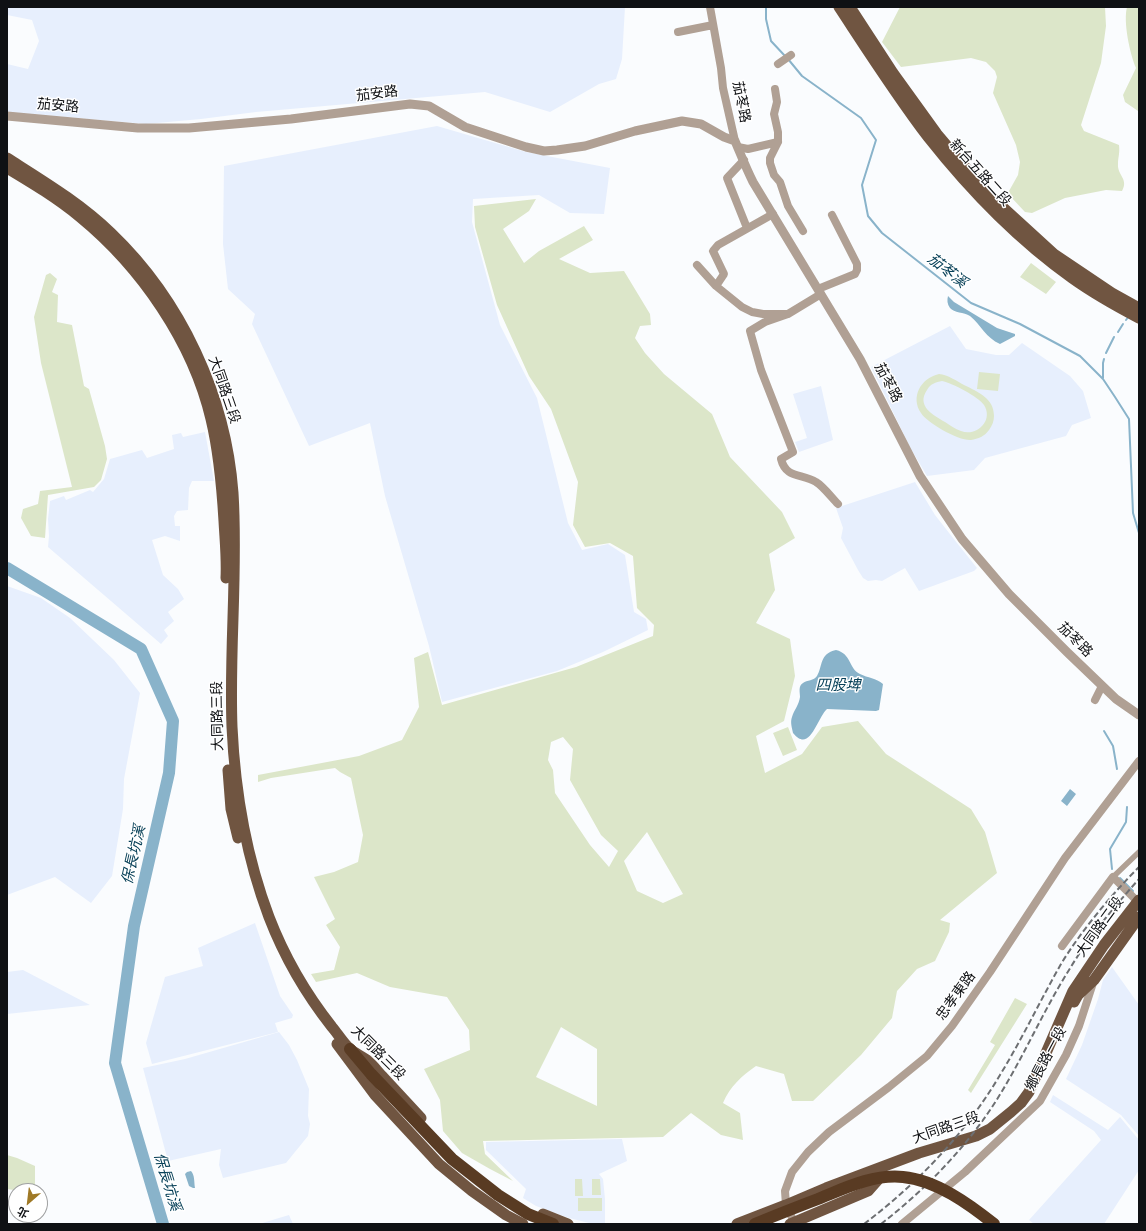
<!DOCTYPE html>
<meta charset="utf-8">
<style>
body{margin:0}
#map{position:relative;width:1146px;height:1231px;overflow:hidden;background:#fafcfe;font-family:"Noto Serif","Noto Sans TC",serif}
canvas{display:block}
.frame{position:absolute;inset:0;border:8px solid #0f1114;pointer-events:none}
.north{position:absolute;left:8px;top:1183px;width:40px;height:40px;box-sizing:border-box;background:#fff;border:1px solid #9fa0a1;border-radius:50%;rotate:208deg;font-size:11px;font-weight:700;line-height:16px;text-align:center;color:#0f1114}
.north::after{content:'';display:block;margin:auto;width:14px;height:18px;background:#9f7926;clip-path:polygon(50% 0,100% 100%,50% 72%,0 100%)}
</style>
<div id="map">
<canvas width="1146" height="1231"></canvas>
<div class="frame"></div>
<div class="north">北</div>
</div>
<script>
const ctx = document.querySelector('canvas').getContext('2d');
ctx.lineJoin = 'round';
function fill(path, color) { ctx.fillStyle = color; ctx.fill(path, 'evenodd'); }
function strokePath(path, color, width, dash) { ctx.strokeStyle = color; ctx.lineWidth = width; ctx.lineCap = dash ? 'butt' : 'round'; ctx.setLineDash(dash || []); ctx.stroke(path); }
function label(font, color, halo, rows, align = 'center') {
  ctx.font = font + ' "Noto Serif","Noto Sans TC",serif'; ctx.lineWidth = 3; ctx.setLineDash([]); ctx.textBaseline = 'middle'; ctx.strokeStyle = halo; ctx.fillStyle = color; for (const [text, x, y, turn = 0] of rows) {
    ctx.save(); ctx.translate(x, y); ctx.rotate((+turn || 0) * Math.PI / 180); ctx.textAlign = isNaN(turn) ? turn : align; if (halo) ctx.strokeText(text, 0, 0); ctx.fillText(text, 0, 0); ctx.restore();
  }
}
fill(new Path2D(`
 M7,7H625L622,59L616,79L599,84L550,112L485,92L256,112L201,119L146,124L7,112V64L28,69L39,41L32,20L7,15Z
 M437,126L526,152L610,168L604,214L570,213L539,195L473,199L472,222L500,325L537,398L568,523L582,550L608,544L625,555L634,612L646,619L648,630L603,652L557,671L442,702L429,646L385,496L370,423L309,446L252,324L255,314L228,289L223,244L224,166Z
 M950,326L966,349L996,355H1009L1022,343L1070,376L1083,391L1091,418L1072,425L1066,436L985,458L974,470L927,476L911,449L871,367Z
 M821,386L833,440L799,452L795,442L807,438L793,394Z
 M205,432L214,481H192L189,488L188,510L177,511L174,516L175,526H180V541L165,536L152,540L163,575L178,589L184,599L168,612L174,621L164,630L168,636L161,644L48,547L49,536L48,519L50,501L64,496L66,500L90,490L93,492L104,479L110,459L142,450L147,458L174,449L172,435L181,433L183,437Z
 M915,482L935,515L957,543L977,568L974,571L919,591L905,568L882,581L876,580L868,581L863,578L858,570L841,538L843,528L836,508Z
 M7,586L41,598L70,618L114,660L140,693L124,779L123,809L112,876L91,903L55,877L7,895Z
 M255,923L280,996L293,1015L292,1018L275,1023L278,1032L152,1064L146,1043L165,977L203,966L198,948Z
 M1112,967L1139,1005V1136L1121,1115L1066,1079L1082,1045L1098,999L1103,980Z
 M23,970L90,1005L7,1014V972Z
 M279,1032L289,1045L297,1060L309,1089L308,1116L310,1124L308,1136L286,1163L223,1178L219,1165L221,1149L168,1161L143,1068L185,1059Z
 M1053,1095L1108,1130L1120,1117L1139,1140V1170L1104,1224H1034L1029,1220L1101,1140L1094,1131L1050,1102Z
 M622,1139L627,1161L599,1174L603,1179L605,1199V1224H593L569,1218L536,1206L523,1198L526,1189L486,1150V1142Z
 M289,1215L293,1224H259Z`), '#e7effd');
fill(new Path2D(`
 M900,7H1105L1106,26L1101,63L1081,125L1084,131L1119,145C1120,154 1118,157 1118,164C1117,175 1129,179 1122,191L1106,190L1065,198L1032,213L1025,212L1010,196L1009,191L1018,175L1020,162L1016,145L993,93L997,77L995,71L986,62L971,58L901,67L882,42Z
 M1127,7H1139L1138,111L1125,102L1123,95L1136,68C1130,54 1123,22 1127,7Z
 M536,199L529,211L503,229L524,263L539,251L584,226L593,240L559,259L590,273L624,271L650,314L651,325L640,326L635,338L645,353L664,374L712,414L730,457L782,512L795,538L769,554L775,590L756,623L790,639L795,676L784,721L756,736L765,773L802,754L822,727L858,721L886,754L971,809L985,832L997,873L940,920L950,923L949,932L935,961L917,969L897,991L892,1018L861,1055L813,1101H792L784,1074L756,1066C742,1076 730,1086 723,1103L740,1113L743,1140L721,1135L691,1113L663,1137L483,1141L485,1154L513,1181L490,1169L462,1153L443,1131L440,1100L424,1069L470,1050L469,1030L447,997L390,987L357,973L316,982L311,974L334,970L340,947L326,925L335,919L314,877L334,872L358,862L363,835L351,778L340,772L335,768L271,778L258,782V775L359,756L402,740L419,707L414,658L428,652L442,705L576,667L653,636L654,625L637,608L633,556L610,543L585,547L573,525L578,482L551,409L529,376L497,305L475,227L474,206ZM563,737L573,749L570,780L601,835L618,851L609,867L590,845L555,793L553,770L548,760L551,742ZM647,832L683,894L663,903L637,891L624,861ZM561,1027L597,1049V1106L536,1077Z
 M1031,263L1056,282L1046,294L1020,277Z
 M50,273L57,279L52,292L58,295L57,322L72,325L84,386L89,389L105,446L107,459L101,480L94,487L48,495L45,538L31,536L21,518L23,509L38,504L40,491L72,487L41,363L34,317L46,275Z
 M979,372L1000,374L998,391L977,389Z
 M939,374C948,375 957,381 964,385C978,392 994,398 994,416C994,421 992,426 989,430C985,436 978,439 971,440C959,441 927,423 921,413C910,397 921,378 939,374ZM942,381C952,383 979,397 984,405C994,421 976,437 961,431C955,429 950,425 945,422C933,415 916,406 927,390C930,384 936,382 942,381Z
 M788,727L797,750L783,756L773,733Z
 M1015,998L1027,1004L971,1093L968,1090L995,1045L990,1042Z
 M7,1155L17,1158L35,1166V1185L21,1189V1191L7,1189Z
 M575,1179H582L583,1196H575Z
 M592,1179H600L601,1195H592Z
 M578,1198H602V1211H578Z`), '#dce6c9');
fill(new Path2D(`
 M948,296L954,302L997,328L1015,334V336L1000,344C986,338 981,325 970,316C964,312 954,313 950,308C947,304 947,300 948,296Z
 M836,650C852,654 848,668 860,674C868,678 876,678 883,684L879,710L876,711L827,709C817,718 810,754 793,733C792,728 790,722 792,717C794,710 799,705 800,697C800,692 798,686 803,683C807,680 814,681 817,676C823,666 819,654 836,650Z
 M1070,789L1076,794L1067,806L1061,801Z
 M191,1171C195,1175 194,1183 195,1188H193L189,1186L185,1174L187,1172Z`), '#89b3ca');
strokePath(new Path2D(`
 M766,7V19L771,41L785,56
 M788,59L802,76L861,118L876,140L862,185L868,216L882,233L971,303L1020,324L1080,356L1103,379L1115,397L1129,419L1133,513L1139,533
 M1126,320L1129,316
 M1118,332L1123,324
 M1106,353L1114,337
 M1103,378V363L1104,359
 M1104,731L1113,746L1117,769
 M1112,869L1110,849L1126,822L1127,807
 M1120,878L1133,891`), '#89b3ca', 2);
strokePath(new Path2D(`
 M7,568L141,649L173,721L169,773L134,926L115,1063L163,1224`), '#89b3ca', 12);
strokePath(new Path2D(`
 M1113,877L1139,852`), '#b0a094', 5.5);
strokePath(new Path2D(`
 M710,7L721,68L723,88L735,141
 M678,32L713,25
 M778,64L791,55
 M778,142L770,158V163L774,175L780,182L788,206L803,231
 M738,147L748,149L778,142V132L774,114L777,102L775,89
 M744,160L727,178L747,228
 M697,265L716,286L742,307L752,312L763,314H788L821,294
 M716,286L724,274L713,251L718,245L773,214
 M818,289L855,274L857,270V264L832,215
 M788,314L765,322L750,331L761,370L793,452L781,459C786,479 802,473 816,482C823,486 832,498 838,504
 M1095,700L1102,686
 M1062,946L1113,877L1137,901
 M794,1222L786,1205L785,1191L792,1172L808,1152L829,1132L889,1087L927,1056L952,1026L990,972L1065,858L1139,761
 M902,1224L965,1172L1040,1101L1066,1055L1079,1026L1093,983`), '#b0a094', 8);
strokePath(new Path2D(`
 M7,116L138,128H189L291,119L410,104L429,106L465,127L526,147L544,151L557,150L585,146L635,131L682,121L701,124L724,137L735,141C741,155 746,168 753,182L860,359L920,476L962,539L1009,594L1067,652L1116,699L1139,715`), '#b0a094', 9);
strokePath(new Path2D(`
 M839,7C868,51 896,95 928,137C969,189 1017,239 1072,278C1093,293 1116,306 1139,318
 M850,7L893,73L937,134L965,167L996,201L1054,254L1112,293L1139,308
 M7,158C43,181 80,203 111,233C181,300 226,396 233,493C238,571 229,649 232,727C235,792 246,856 269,917C284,956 306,994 332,1027C338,1034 343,1043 350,1049C355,1054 363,1056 368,1061C374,1066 378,1072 383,1077C396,1091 408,1104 421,1118
 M7,168C32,183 57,198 80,217C141,267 193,342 211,419C219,452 222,487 224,521C225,540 227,559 226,578
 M228,770L231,809L238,838
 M1074,1002L1078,995L1094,980L1139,917
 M337,1044L375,1095L439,1164L472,1191L506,1215L523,1224
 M543,1214L568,1224
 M737,1224L786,1205L826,1188L919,1153L976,1136L990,1129L1011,1112L1021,1103L1029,1092L1073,991L1104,945L1139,900
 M790,1224L868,1191L883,1174`), '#705541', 11);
strokePath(new Path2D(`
 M350,1049L371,1074L452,1159L498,1195L528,1214L553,1224`), '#593b23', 12);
strokePath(new Path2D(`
 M864,1224C918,1183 965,1134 1000,1075C1022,1039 1040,1001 1061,964C1081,931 1112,894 1139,867
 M881,1224C921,1193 959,1155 988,1113C1019,1068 1040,1016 1069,970C1088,938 1114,907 1139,879`), '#6d6f72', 2, [6, 3]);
strokePath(new Path2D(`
 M755,1224C776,1215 797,1207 818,1199C845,1188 873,1174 903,1177C936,1180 969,1204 994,1224`), '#593b23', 12);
label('14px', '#0f1114', '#fff', [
 ["茄安路",377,94,-7],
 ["茄苳路",741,102,79],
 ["茄安路",58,106,5],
 ["新台五路二段",980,173,48],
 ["茄苳路",888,383,62],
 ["大同路三段",224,390,71],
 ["茄苳路",1075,640,45],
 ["大同路三段",218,716,-91],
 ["大同路二段",1100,927,-54],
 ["忠孝東路",956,996,-54],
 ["大同路三段",378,1053,45],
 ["鄉長路一段",1046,1059,-62],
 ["大同路三段",946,1128,-19]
]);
label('italic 15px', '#074058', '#fff', [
 ["茄苳溪",947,271,38],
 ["四股埤",838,686],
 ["保長坑溪",134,855,-77],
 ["保長坑溪",167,1182,73]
]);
</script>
